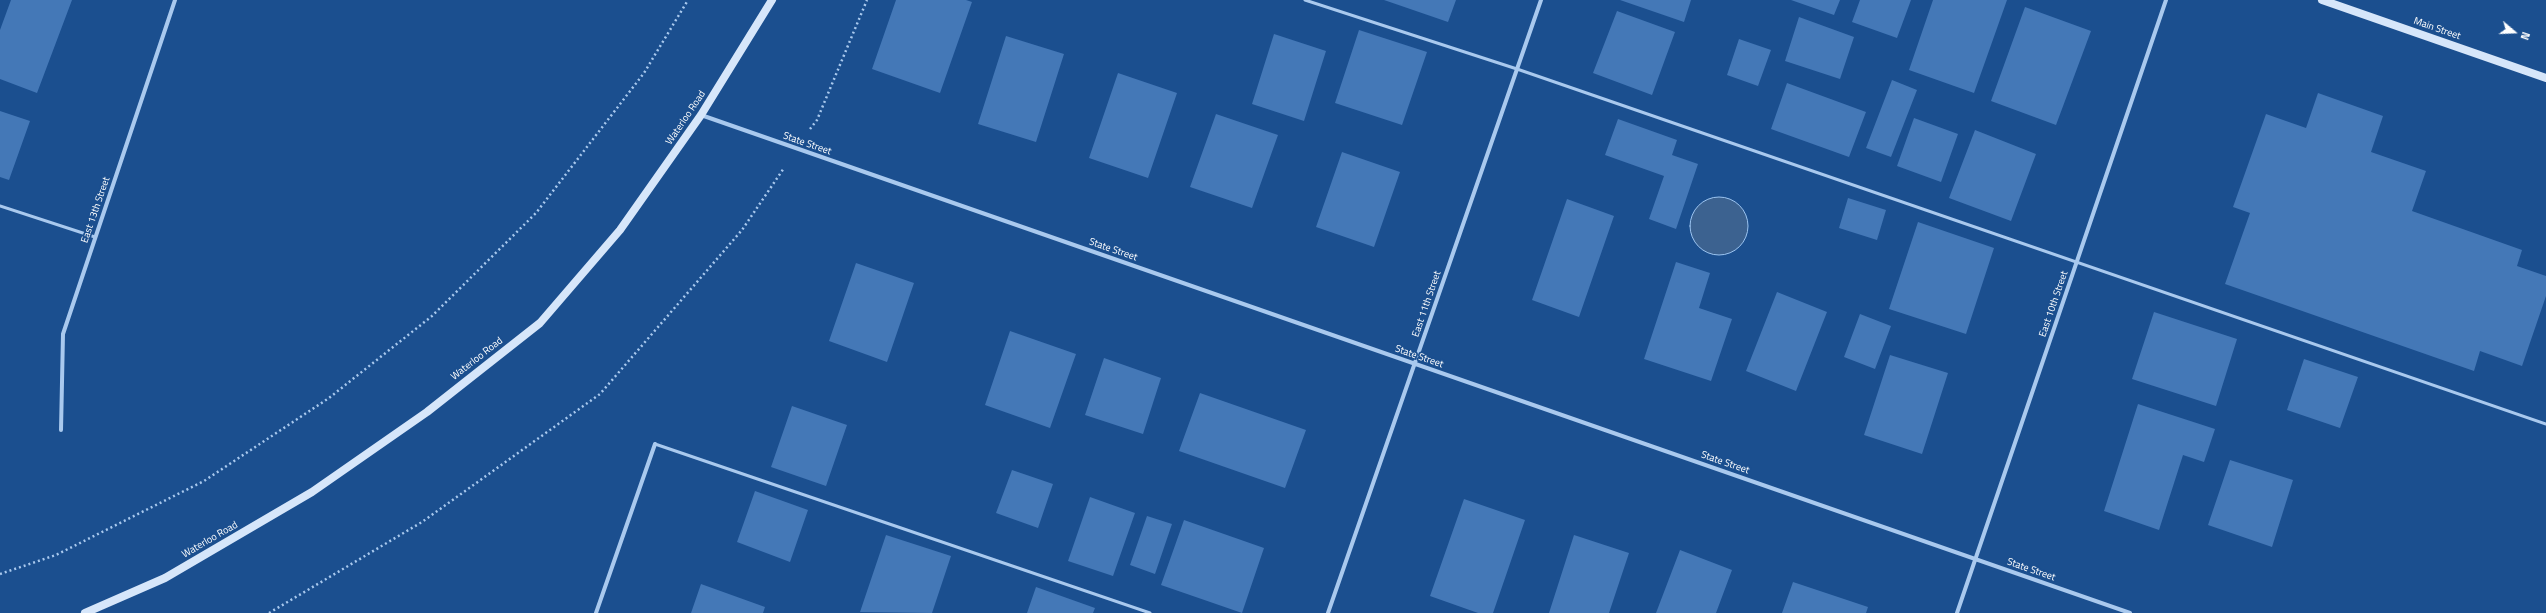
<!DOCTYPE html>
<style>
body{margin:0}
#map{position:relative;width:2546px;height:613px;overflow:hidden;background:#1b4f8f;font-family:"Titillium Web",sans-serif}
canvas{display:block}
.north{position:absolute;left:2494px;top:12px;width:40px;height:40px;-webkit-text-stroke:3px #1b4f8f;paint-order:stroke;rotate:109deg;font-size:11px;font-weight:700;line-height:16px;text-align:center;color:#fff}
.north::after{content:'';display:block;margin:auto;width:14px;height:18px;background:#fff;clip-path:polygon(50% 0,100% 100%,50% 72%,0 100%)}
</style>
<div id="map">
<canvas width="2546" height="613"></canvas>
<div class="north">N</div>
</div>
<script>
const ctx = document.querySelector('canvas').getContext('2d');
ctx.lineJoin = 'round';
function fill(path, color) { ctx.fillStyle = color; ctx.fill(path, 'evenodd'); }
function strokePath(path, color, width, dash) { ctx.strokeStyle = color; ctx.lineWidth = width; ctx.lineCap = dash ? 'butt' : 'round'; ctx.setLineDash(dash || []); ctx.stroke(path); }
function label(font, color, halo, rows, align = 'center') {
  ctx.font = font + ' "Titillium Web",sans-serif'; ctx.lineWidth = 3.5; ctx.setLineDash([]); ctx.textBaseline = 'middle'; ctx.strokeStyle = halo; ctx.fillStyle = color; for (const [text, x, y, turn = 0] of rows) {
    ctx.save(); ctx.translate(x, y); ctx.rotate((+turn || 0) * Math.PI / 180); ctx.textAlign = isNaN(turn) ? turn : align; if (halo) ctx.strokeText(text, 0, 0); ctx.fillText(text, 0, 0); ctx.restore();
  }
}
const water = new Path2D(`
 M1690 226a29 29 0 1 1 58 0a29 29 0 1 1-58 0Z`);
fill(water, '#3c6290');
strokePath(water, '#9cc4f0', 1);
fill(new Path2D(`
 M11,0H72L37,93L0,79V30Z
 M896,0H966L972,2L940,93L872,69Z
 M1384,0H1456L1448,22Z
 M1620,0H1691L1684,22Z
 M1791,0H1840L1834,15Z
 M1860,0H1911L1897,38L1852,22Z
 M1933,0H2007L1974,93L1909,70Z
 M2025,7L2091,31L2056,125L1991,101Z
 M1617,11L1675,32L1652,95L1593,73Z
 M1799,17L1854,37L1840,79L1785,61Z
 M1359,30L1427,52L1402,125L1335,103Z
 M1274,34L1326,51L1304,121L1252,104Z
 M1006,36L1064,54L1036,142L978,124Z
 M1739,39L1771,50L1758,86L1727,75Z
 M1118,73L1177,93L1148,178L1089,158Z
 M1892,80L1917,90L1891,157L1866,148Z
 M1787,83L1866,112L1849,157L1771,129Z
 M2318,93L2383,116L2371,152L2426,171L2412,211L2522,250L2517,266L2546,276V296L2522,366L2480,351L2474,371L2225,284L2250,213L2233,207L2266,114L2306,128Z
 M0,111L30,121L9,180L0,177Z
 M1216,114L1278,135L1252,208L1190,187Z
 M1914,118L1958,134L1941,182L1897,166Z
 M1618,119L1677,140L1672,155L1698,164L1676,229L1649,219L1664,176L1605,155Z
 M1975,130L2036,154L2011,221L1949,198Z
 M1342,152L1400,172L1374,247L1316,227Z
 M1848,198L1886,210L1877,240L1839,228Z
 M1567,199L1614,216L1579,317L1532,300Z
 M1918,222L1994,248L1966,334L1889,309Z
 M1676,262L1710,273L1699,308L1732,319L1711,381L1644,359Z
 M856,263L914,283L887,362L829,341Z
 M1777,292L1827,312L1796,391L1746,371Z
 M2154,312L2237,339L2216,406L2132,379Z
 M1860,314L1891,326L1875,369L1844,357Z
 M1010,331L1076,354L1050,428L985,405Z
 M1890,355L1948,373L1922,454L1864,435Z
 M1104,358L1161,378L1143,434L1085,415Z
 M2304,359L2358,377L2340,428L2287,410Z
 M1200,393L1306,430L1285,488L1179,451Z
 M2138,404L2215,429L2204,462L2183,455L2159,530L2104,511Z
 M792,406L847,425L826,486L771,467Z
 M2230,460L2293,480L2272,547L2208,525Z
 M1012,470L1053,484L1038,528L996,513Z
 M755,491L808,510L790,562L737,542Z
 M1090,497L1135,513L1113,576L1068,561Z
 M1464,499L1525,520L1493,613H1478L1430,596Z
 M1147,516L1172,524L1155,574L1130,565Z
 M1184,520L1264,548L1242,613L1161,585Z
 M886,535L951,556L932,613L860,612Z
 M1574,535L1629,553L1609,613H1549Z
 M1680,550L1732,570L1716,613H1656Z
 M1793,582L1868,607L1866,613H1782Z
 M701,584L765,607L763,613H691Z
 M1036,587L1095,608L1093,613H1027Z`), '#4478b7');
strokePath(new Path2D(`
 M810,129L817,120L867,0
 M0,574L56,555L204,481L329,398L432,316L536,213L644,73L688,0
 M269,613L422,522L600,394L742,230L784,168`), '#a9c9ee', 2.5, [2, 3]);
strokePath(new Path2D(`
 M1305,0L1517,69L2546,424
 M0,206L95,237
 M655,444L1150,613`), '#a9c9ee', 3);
strokePath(new Path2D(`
 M701,115L2130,613
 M61,430L63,334L175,0
 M596,613L655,444
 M1328,613L1541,0
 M1957,613L2166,0`), '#a9c9ee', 4);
strokePath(new Path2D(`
 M2322,0L2546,78
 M85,613L165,578L312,492L427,412L540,323L620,230L701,115L772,0`), '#d6e6fa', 8);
label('10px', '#fff', '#1b4f8f', [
 ["Main Street",2437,29,19],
 ["Waterloo Road",686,118,-56],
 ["State Street",807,144,19],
 ["East 13th Street",96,210,-71],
 ["State Street",1113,250,19],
 ["East 11th Street",1427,304,-71],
 ["East 10th Street",2054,304,-71],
 ["State Street",1419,357,19],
 ["Waterloo Road",477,359,-38],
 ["State Street",1725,463,19],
 ["Waterloo Road",210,540,-30],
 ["State Street",2031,570,19]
]);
</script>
